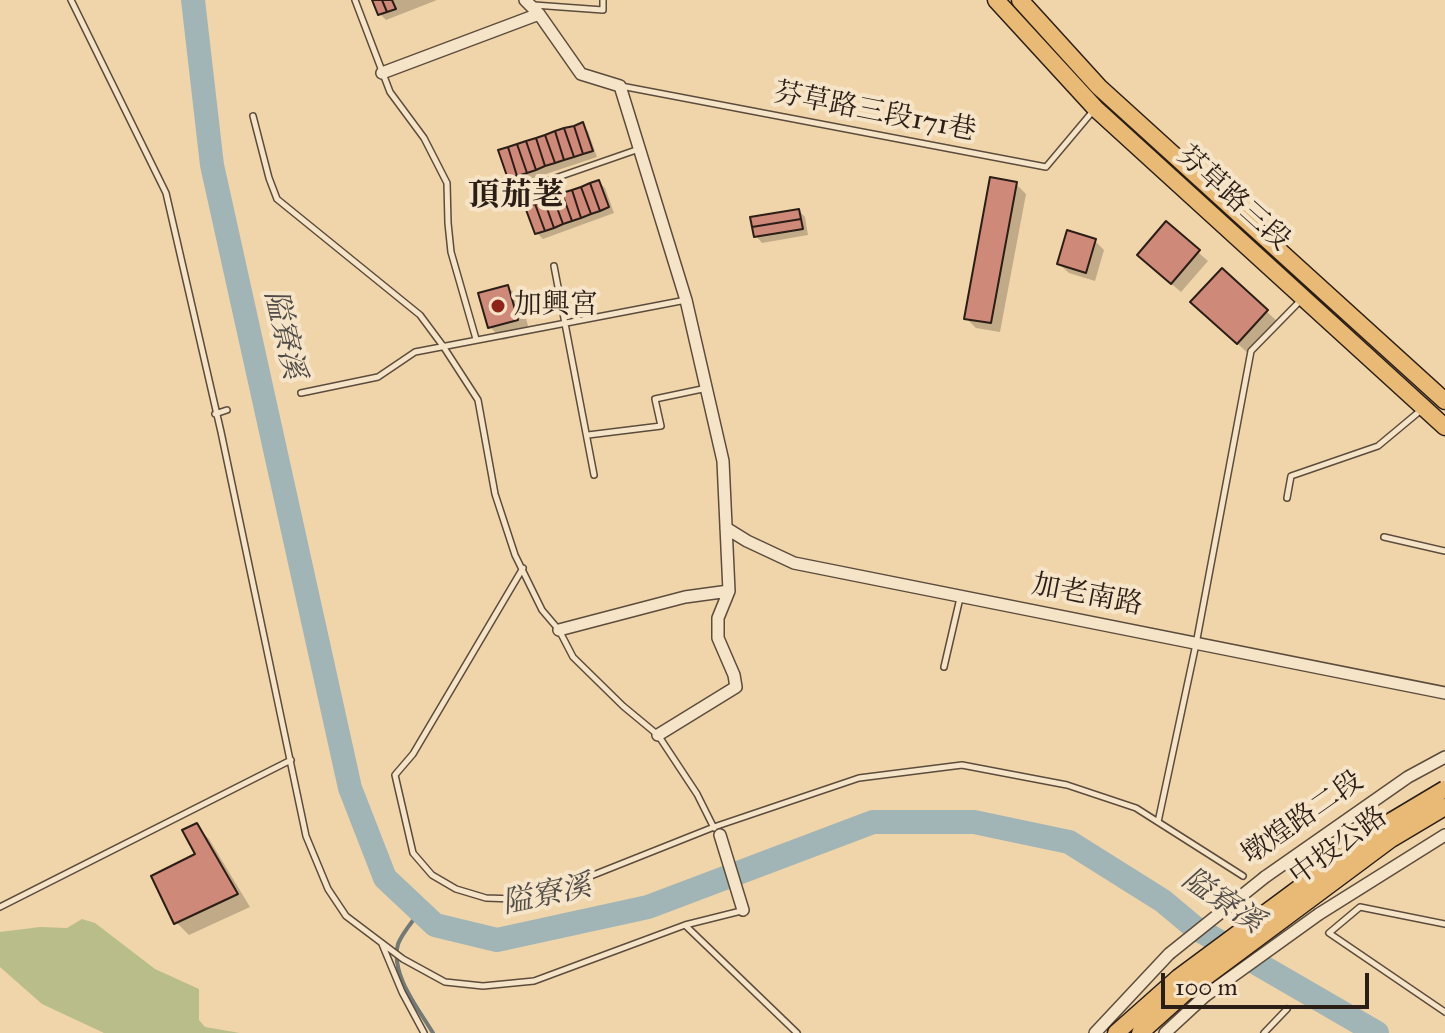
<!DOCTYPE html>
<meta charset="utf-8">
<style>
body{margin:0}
#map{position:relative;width:1445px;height:1033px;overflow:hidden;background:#f1d5aa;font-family:"IM FELL Great Primer",serif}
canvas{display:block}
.scale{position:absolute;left:1161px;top:973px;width:208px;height:36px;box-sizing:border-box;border:4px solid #2b1e17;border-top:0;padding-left:10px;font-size:24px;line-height:28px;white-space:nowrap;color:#2b1e17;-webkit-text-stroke:6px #f6e4c8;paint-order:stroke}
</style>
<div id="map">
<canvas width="1445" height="1033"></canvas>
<div class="scale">100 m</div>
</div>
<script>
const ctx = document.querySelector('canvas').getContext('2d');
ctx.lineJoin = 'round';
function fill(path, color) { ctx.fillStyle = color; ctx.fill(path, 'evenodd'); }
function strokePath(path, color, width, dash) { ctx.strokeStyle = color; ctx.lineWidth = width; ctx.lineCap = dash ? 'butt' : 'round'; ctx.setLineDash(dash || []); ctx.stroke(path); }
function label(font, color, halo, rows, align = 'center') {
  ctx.font = font + ' "IM FELL Great Primer","Noto Serif TC",serif'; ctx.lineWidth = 8; ctx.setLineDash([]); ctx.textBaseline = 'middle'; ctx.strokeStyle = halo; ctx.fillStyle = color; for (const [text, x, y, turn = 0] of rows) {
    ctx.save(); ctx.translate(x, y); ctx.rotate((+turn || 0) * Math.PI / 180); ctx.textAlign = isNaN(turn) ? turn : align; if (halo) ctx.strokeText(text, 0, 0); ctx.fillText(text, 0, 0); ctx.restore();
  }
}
fill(new Path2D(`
 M82,919L95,923L155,969L199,989V1020L205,1027L240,1033H104L42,1004L0,967V932L40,927L67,928Z`), '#b8bd8a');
fill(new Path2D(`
 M374,0H437L386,20L380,14Z
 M582,125L588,131L597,157L516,184L510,178Z
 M599,182L605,188L614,213L543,239L537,233Z
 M1016,184L1026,194L1000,332L976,328L966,318Z
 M799,211L805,217L808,235L762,243L756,236Z
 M1166,224L1208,261L1181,292L1149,265Z
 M1095,241L1104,250L1095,281L1069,273L1059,264Z
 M1222,270L1280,324L1251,356L1206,315Z
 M508,287L521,300L530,333L503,340L490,327Z
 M196,826L209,839L250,907L189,935L176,922L198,855Z`), '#0003');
strokePath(new Path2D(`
 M420,911C413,921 402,933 398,944C390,974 418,1008 433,1033`), '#727976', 4);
strokePath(new Path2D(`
 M193,0L212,165L350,788L385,878L435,925L497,940L648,907L873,822H974L1069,842L1163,901L1194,927L1377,1033`), '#a2b5b6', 24);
const building = new Path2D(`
 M372,0H382L387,12L378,15Z
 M382,0H392L396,9L387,12Z
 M583,122L593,151L583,154L574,126Z
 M574,126L583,154L574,157L564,128Z
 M564,128L574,157L564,160L555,131Z
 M555,131L564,160L555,163L545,135Z
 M545,135L555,163L545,166L536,138Z
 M536,138L545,166L536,170L526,141Z
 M526,141L536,170L527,173L517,144Z
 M517,144L527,173L517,176L508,147Z
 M508,147L517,176L508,179L498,150Z
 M990,177L1017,182L991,323L964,319Z
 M599,180L609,207L600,211L590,183Z
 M590,183L600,211L591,214L581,187Z
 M581,187L591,214L581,218L572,190Z
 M572,190L581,218L572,221L562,193Z
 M562,193L572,221L563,224L553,197Z
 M553,197L563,224L554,228L544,200Z
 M544,200L554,228L545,231L535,204Z
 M535,204L545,231L535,234L525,207Z
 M799,209L801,219L752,227L750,217Z
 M801,219L803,229L754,237L752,227Z
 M1166,221L1200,250L1171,284L1137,255Z
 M1067,230L1096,239L1086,273L1057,264Z
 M1222,268L1268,310L1237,344L1190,302Z
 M508,285L518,320L488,328L478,293Z
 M197,823L238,894L174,924L151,876L195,854L182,830Z`);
fill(building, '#cf8979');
strokePath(building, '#2b1e17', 2);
const lane = new Path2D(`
 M71,0L166,193L221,432L306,836L328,889L346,916L403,959L445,982L483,986L534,981L685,925L741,911
 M355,0L390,92L424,138L447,183L448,223L451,252L476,339
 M534,5L603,10V0
 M621,86L1046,167L1093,111
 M253,116L269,178L277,199L420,315L443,346L478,400L495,494L515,555L542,610L559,630L573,657L623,706L658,735L697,794L714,828
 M515,192L639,149
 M554,266L594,475
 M301,393L378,377L415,352L686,300
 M215,414L227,410
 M588,435L661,426L655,399L707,388
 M1287,498L1291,476L1378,446L1420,411
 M1384,537L1445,551
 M523,568L413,754L395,775L413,853L432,875L456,889L486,898L515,899L548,893L714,827L859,778L962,765L1067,785L1136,808L1243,876
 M944,667L960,598
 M1158,822L1196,644L1251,351L1301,300
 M0,907L291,760
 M1445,924L1360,907L1329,933L1445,1012
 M686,926L797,1033
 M382,944L402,992L424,1033
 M1264,1033L1287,1009`);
const street = new Path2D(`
 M525,0L539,14L581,74L620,86L686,300L723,461L729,591L718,618V638L734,675L736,687L658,735
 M382,73L539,14
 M726,528L747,541L794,563L1445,693
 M559,630L685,597L729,591
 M720,835L743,910
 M1265,877L1408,777L1445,757
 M1319,914L1445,835
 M1095,1033L1169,954
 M1165,1033L1205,996`);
const primary = new Path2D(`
 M996,0L1096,109L1445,427
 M1020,0L1099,87L1445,401
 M1116,1033L1178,978
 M1140,1033L1188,990`);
strokePath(lane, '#5c4c3c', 8);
strokePath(street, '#5c4c3c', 14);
strokePath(primary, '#2b1e17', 19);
strokePath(lane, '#f6e4c8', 5);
strokePath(street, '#f6e4c8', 11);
strokePath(primary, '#e8ba75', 16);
const streetBridge = new Path2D(`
 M1169,954L1265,877
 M1205,996L1319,914`);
const primaryBridge = new Path2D(`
 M1178,978L1383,826L1445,789
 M1188,990L1391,839L1445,807`);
strokePath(streetBridge, '#5c4c3c', 14, []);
strokePath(primaryBridge, '#2b1e17', 19, []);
strokePath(streetBridge, '#f6e4c8', 11);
strokePath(primaryBridge, '#e8ba75', 16);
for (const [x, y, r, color] of [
 [498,306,8,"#8f2418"]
]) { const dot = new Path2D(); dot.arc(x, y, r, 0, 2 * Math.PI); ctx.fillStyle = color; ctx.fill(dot); strokePath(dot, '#f6e4c8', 3); }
label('28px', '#2b1e17', '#f6e4c8', [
 ["芬草路三段171巷",875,113,11],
 ["芬草路三段",1233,199,42],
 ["加老南路",1087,596,11],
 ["墩煌路二段",1303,819,-35],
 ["中投公路",1339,847,-36]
]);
label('28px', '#2b1e17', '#f6e4c8', [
 ["加興宮",514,306]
], 'left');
label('italic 30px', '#4f4b47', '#f6e4c8', [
 ["隘寮溪",283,335,77],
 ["隘寮溪",547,896,-12],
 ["隘寮溪",1222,902,34]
]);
label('bold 32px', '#2b1e17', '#f6e4c8', [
 ["頂茄荖",516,197]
]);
</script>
